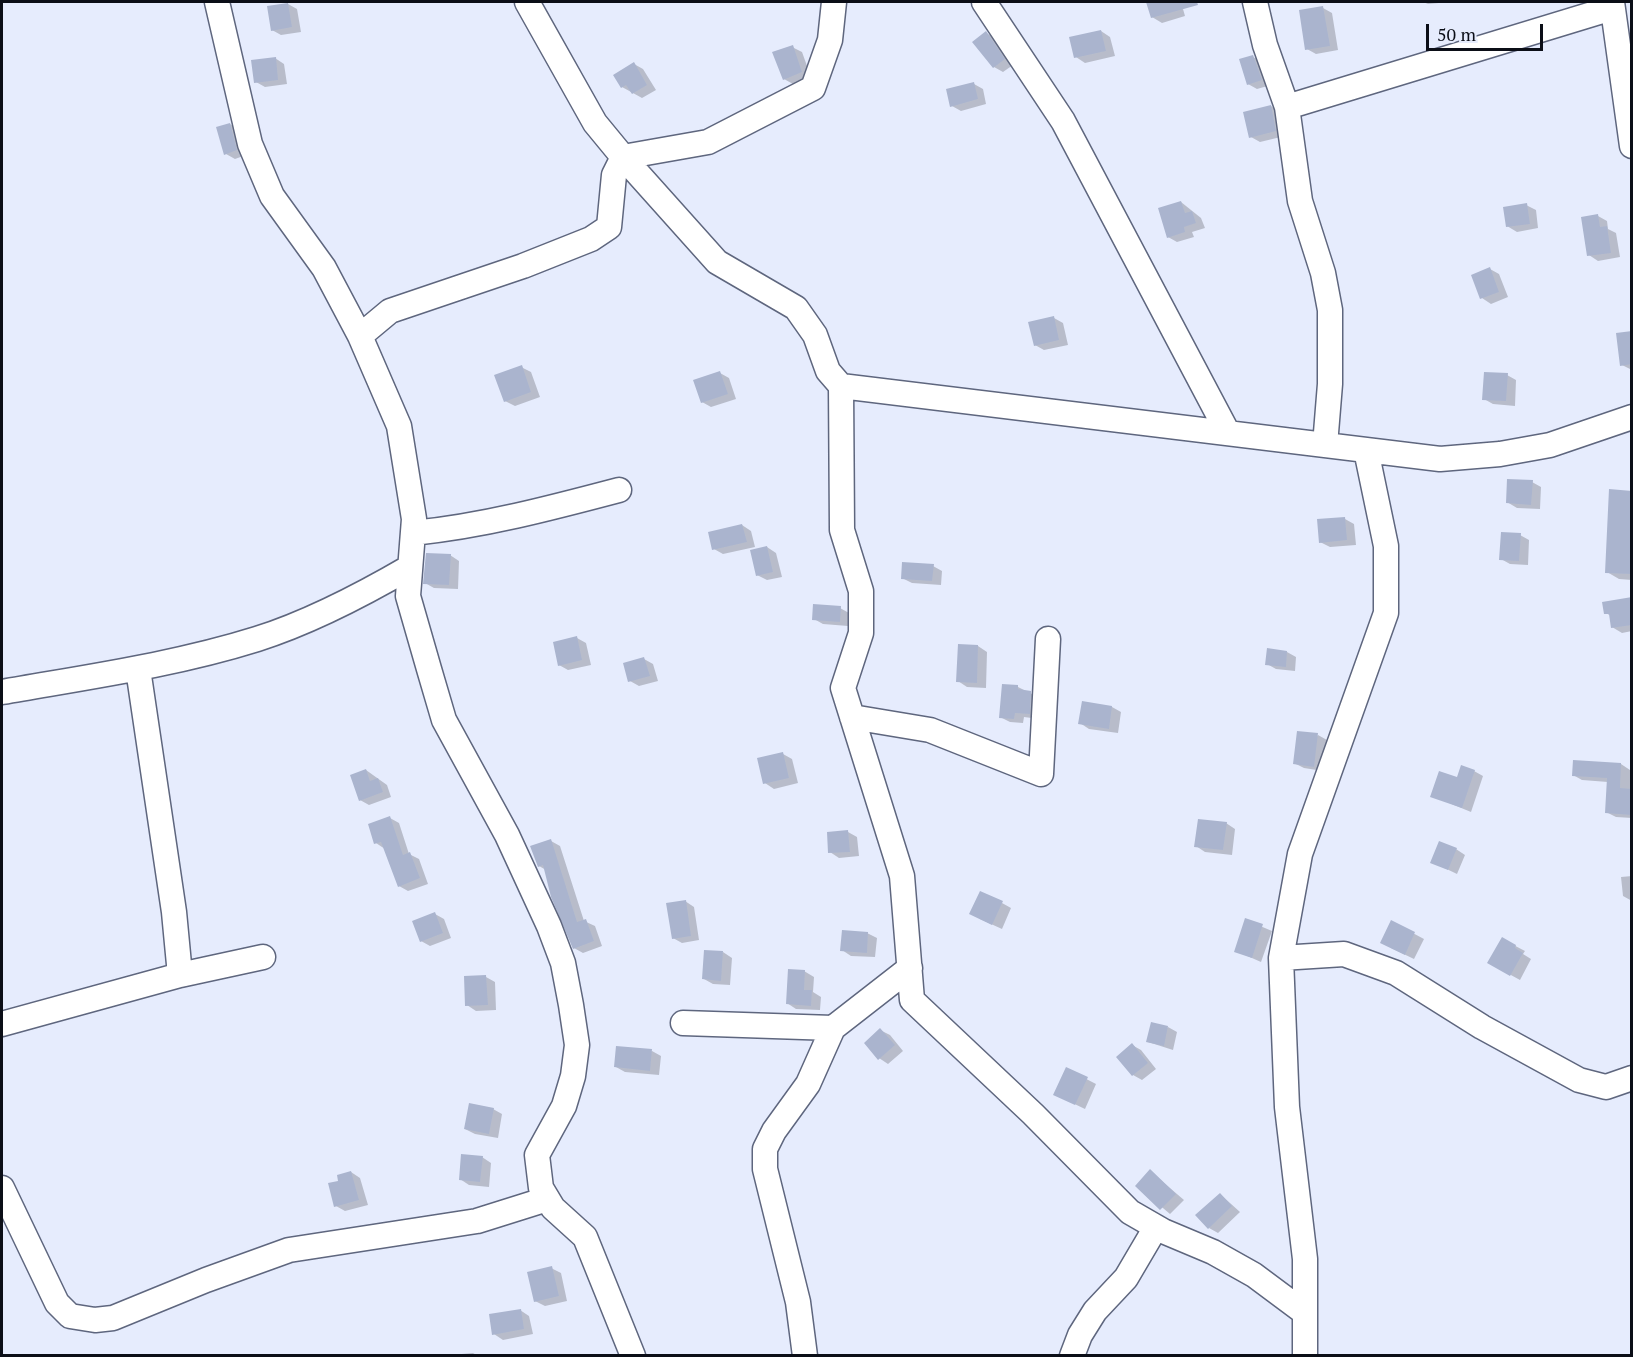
<!DOCTYPE html>
<style>
body{margin:0}
#map{position:relative;width:1633px;height:1357px;overflow:hidden;background:#e6ecfd;font-family:"PT Serif",serif}
canvas{display:block}
.frame{position:absolute;inset:0;border:3px solid #0b0e17;pointer-events:none}
.scale{position:absolute;left:1426px;top:24px;width:117px;height:27px;box-sizing:border-box;border:3px solid #0b0e17;border-top:0;padding-left:8px;font-size:18px;line-height:21px;white-space:nowrap;color:#0b0e17;-webkit-text-stroke:4px #e6ecfd;paint-order:stroke}
</style>
<div id="map">
<canvas width="1633" height="1357"></canvas>
<div class="frame"></div>
<div class="scale">50 m</div>
</div>
<script>
const ctx = document.querySelector('canvas').getContext('2d');
ctx.lineJoin = 'round';
function fill(path, color) { ctx.fillStyle = color; ctx.fill(path, 'evenodd'); }
function strokePath(path, color, width, dash) { ctx.strokeStyle = color; ctx.lineWidth = width; ctx.lineCap = dash ? 'butt' : 'round'; ctx.setLineDash(dash || []); ctx.stroke(path); }
fill(new Path2D(`
 M1148,2H1181L1185,16L1162,23L1152,17Z
 M1423,2H1450L1428,4Z
 M288,4L297,9L301,32L281,35L272,30Z
 M1323,8L1332,13L1338,50L1316,54L1307,49Z
 M1101,31L1110,37L1115,56L1085,63L1076,57Z
 M986,33L995,38L1013,65L1003,72L994,67Z
 M792,47L802,52L811,77L793,84L784,79Z
 M1253,57L1263,62L1271,85L1257,89L1248,84Z
 M275,58L284,64L287,84L265,87L256,82Z
 M634,64L643,69L656,90L642,98L622,87Z
 M974,84L983,89L986,104L961,111L952,106Z
 M1271,106L1280,112L1285,136L1260,142L1251,137Z
 M230,124L239,130L246,155L235,159L226,154Z
 M1181,202L1201,218L1205,228L1192,232L1194,237L1177,242L1168,237Z
 M1526,205L1536,210L1538,228L1517,232L1507,226Z
 M1598,216L1607,221L1608,229L1616,233L1620,257L1598,261L1589,255Z
 M1490,269L1499,274L1508,297L1491,304L1482,298L1473,276Z
 M1054,318L1063,323L1068,345L1044,350L1035,345Z
 M1632,332V370L1622,365Z
 M521,367L531,372L540,397L515,406L505,401Z
 M720,373L729,378L736,399L711,407L702,402Z
 M1507,375L1516,380L1515,406L1493,404L1484,399Z
 M1532,482L1541,487L1540,509L1517,508L1507,502Z
 M1632,492V580L1619,579L1607,572Z
 M1345,519L1354,524L1356,545L1330,547L1320,542Z
 M742,525L751,531L755,547L723,554L714,549Z
 M1520,535L1529,540L1528,565L1510,564L1501,559Z
 M767,547L776,553L782,577L767,580L757,575Z
 M450,555L459,561L458,589L434,588L425,583Z
 M933,566L942,571L941,585L912,583L902,578Z
 M1632,599V631L1622,633L1612,627L1611,616L1606,613Z
 M840,608L849,613L848,626L823,624L814,619Z
 M577,638L586,643L591,665L568,670L559,665Z
 M959,646H978L987,652L986,688L967,687L958,681Z
 M1287,652L1296,657L1295,671L1276,669L1267,664Z
 M644,659L653,664L658,681L639,686L630,681Z
 M1018,687L1040,698L1039,719L1024,717L1023,723L1010,722L1000,717Z
 M1083,703L1112,707L1121,712L1118,733L1089,729L1080,723Z
 M1318,735L1327,740L1323,771L1304,768L1294,763Z
 M783,754L792,759L798,783L774,789L765,783Z
 M1574,761L1621,764L1630,770L1632,818L1616,817L1606,812L1608,782L1582,780L1573,775Z
 M366,770L387,785L391,797L369,805L360,800Z
 M1474,771L1483,776L1471,812L1432,796Z
 M390,818L399,823L409,854L419,859L428,884L408,891L399,886L385,849L376,843Z
 M1226,823L1235,829L1232,855L1205,852L1196,846Z
 M848,832L857,837L859,856L839,858L830,852Z
 M551,841L560,846L584,921L595,926L602,946L583,953L574,948L546,870L539,866Z
 M1456,849L1465,855L1457,874L1432,862Z
 M1632,876V901L1623,896L1621,877Z
 M685,901L694,907L699,940L682,943L673,938Z
 M1002,903L1011,908L1002,929L980,919Z
 M435,914L444,919L451,938L430,946L421,941Z
 M1246,920L1272,931L1261,962L1236,951Z
 M1392,922L1424,939L1414,959L1391,948Z
 M867,933L877,938L875,957L851,956L842,950Z
 M1502,939L1525,951L1523,954L1531,959L1520,980L1489,963Z
 M723,952L732,958L730,985L713,984L704,979Z
 M804,971L814,977L813,992L821,997L820,1010L796,1009L787,1003Z
 M486,977L495,982L496,1010L476,1011L467,1005Z
 M1168,1027L1177,1032L1173,1050L1148,1042Z
 M880,1030L890,1035L903,1051L888,1064L879,1058Z
 M1132,1045L1141,1050L1156,1069L1142,1080L1133,1075Z
 M652,1051L661,1056L659,1075L625,1072L616,1067Z
 M1067,1069L1096,1084L1085,1109L1064,1099Z
 M493,1109L502,1114L498,1138L475,1134L465,1129Z
 M482,1157L491,1163L489,1187L469,1185L460,1179Z
 M1150,1171L1184,1200L1170,1214L1137,1186Z
 M351,1172L360,1178L368,1205L345,1211L336,1206L340,1182Z
 M1220,1194L1240,1212L1218,1233L1209,1228Z
 M551,1268L561,1273L567,1301L545,1306L535,1301Z
 M520,1310L529,1316L533,1334L503,1340L494,1334Z
 M473,1353L478,1356H450V1355Z`), '#0003');
fill(new Path2D(`
 M1146,2H1197L1198,5L1151,18Z
 M288,3L292,27L271,31L267,6Z
 M1323,6L1330,46L1305,50L1299,10Z
 M1101,30L1106,51L1074,58L1069,37Z
 M986,31L1005,59L993,68L972,42Z
 M793,45L802,72L783,80L772,52Z
 M1253,55L1262,80L1247,85L1239,59Z
 M276,57L278,80L254,83L251,60Z
 M634,62L647,85L632,94L626,85L621,88L613,75Z
 M974,82L978,99L950,107L946,89Z
 M1271,105L1276,131L1249,138L1243,112Z
 M230,123L237,150L224,155L216,127Z
 M1181,201L1185,213L1192,211L1196,223L1184,227L1185,232L1167,238L1158,208Z
 M1527,203L1530,224L1506,227L1503,207Z
 M1598,214L1600,227L1607,226L1611,253L1587,256L1581,217Z
 M1490,267L1499,292L1480,299L1471,275Z
 M1054,316L1059,340L1034,346L1028,322Z
 M1632,331V364L1620,366L1616,333Z
 M522,365L531,392L504,402L494,375Z
 M720,371L728,394L701,403L693,380Z
 M1484,372L1508,373L1506,401L1482,400Z
 M1507,479L1533,480L1531,505L1506,503Z
 M1609,489L1632,491L1631,574L1605,573Z
 M1345,517L1347,540L1319,543L1317,519Z
 M742,524L747,542L712,550L708,532Z
 M1501,532L1521,533L1519,561L1499,560Z
 M767,546L773,572L756,576L750,550Z
 M426,553L451,554L449,585L423,584Z
 M902,562L934,564L932,581L901,579Z
 M1632,597V625L1611,628L1609,614H1604L1602,602Z
 M813,604L841,606L840,622L812,620Z
 M577,636L582,660L558,666L553,642Z
 M958,644L978,645L977,683L956,682Z
 M1267,648L1287,651L1286,667L1265,665Z
 M644,657L650,676L628,682L623,663Z
 M1002,684L1018,685V689L1031,691L1030,714L1015,713L1014,719L999,718Z
 M1082,701L1112,706L1109,729L1078,724Z
 M1297,731L1318,733L1314,767L1293,764Z
 M783,752L789,778L763,784L757,758Z
 M1573,760L1621,763L1620,788L1632,789V815L1605,813L1607,778L1572,776Z
 M1461,765L1475,770L1462,808L1430,797L1439,771L1457,777Z
 M366,769L370,781L378,778L383,792L359,801L350,775Z
 M390,816L403,855L410,852L420,878L398,887L381,842L374,844L368,824Z
 M1198,819L1227,822L1223,850L1194,847Z
 M848,830L850,852L828,853L827,832Z
 M551,839L577,922L586,919L594,941L573,949L551,897L543,865L538,867L530,846Z
 M1439,841L1457,848L1448,870L1430,863Z
 M980,891L1003,901L992,925L969,914Z
 M686,900L691,936L672,939L666,903Z
 M435,912L443,933L420,942L412,921Z
 M1245,918L1263,924L1252,958L1234,952Z
 M1391,920L1415,932L1405,955L1380,943Z
 M842,930L868,932L867,953L840,951Z
 M1502,937L1516,945L1515,948L1523,953L1510,976L1487,963Z
 M704,950L723,951L721,981L702,979Z
 M788,969L805,970L804,990H812L811,1006L786,1004Z
 M486,975L488,1005L465,1006L464,976Z
 M1151,1022L1168,1026L1164,1046L1146,1042Z
 M880,1028L895,1045L878,1060L864,1043Z
 M1132,1043L1148,1063L1132,1076L1116,1057Z
 M616,1046L652,1049L650,1071L614,1067Z
 M1066,1067L1088,1077L1075,1105L1053,1095Z
 M469,1103L494,1108L489,1134L464,1129Z
 M461,1154L483,1156L480,1182L459,1180Z
 M1150,1169L1176,1194L1160,1210L1135,1186Z
 M351,1171L359,1200L334,1207L328,1183L338,1181L337,1175Z
 M1220,1193L1232,1206L1208,1229L1195,1215Z
 M552,1266L559,1296L534,1302L527,1272Z
 M521,1309L524,1329L492,1335L489,1314Z`), '#aab4ce');
const minor = new Path2D(`
 M217,2L250,144L272,196L324,268L360,336L399,426L414,519L408,596L429,669L444,720L507,835L549,926L563,963L571,1005L577,1045L573,1076L564,1106L537,1155L541,1188L553,1208L585,1237L633,1356
 M527,2L595,123L623,157L717,262L796,308L815,335L828,371L841,386L1440,459L1500,454L1550,445L1632,417
 M984,2L1063,121L1228,433
 M1255,2L1265,45L1287,107L1300,201L1323,273L1330,310V384L1325,445
 M1612,2L1632,146
 M1287,107L1612,8
 M360,336L390,311L523,266L591,239L609,227L614,175L623,157L708,142L813,88L830,40L834,2
 M841,386L842,530L861,591V633L843,688L902,876L912,1000L1033,1114L1130,1212L1163,1231L1213,1252L1254,1275L1305,1313
 M413,533C483,526 551,508 619,490
 M138,669L174,912L180,975
 M2,692C87,677 174,665 257,639C311,622 362,595 410,567
 M852,717L930,730L1041,774L1048,639
 M1281,958L1344,954L1396,973L1482,1027L1579,1080L1606,1087L1632,1078
 M683,1023L833,1028
 M2,1024L180,975L263,957
 M2,1188L57,1303L70,1316L95,1320L113,1318L206,1280L289,1250L477,1221L547,1199
 M805,1356L798,1302L765,1169V1149L774,1131L808,1084L833,1028L910,968
 M1072,1356L1080,1335L1095,1311L1126,1278L1156,1227
 M1305,1356V1259L1287,1107L1281,958L1300,854L1386,613V546L1366,450`);
strokePath(minor, '#5e667e', 27);
strokePath(minor, '#fff', 24);
</script>
